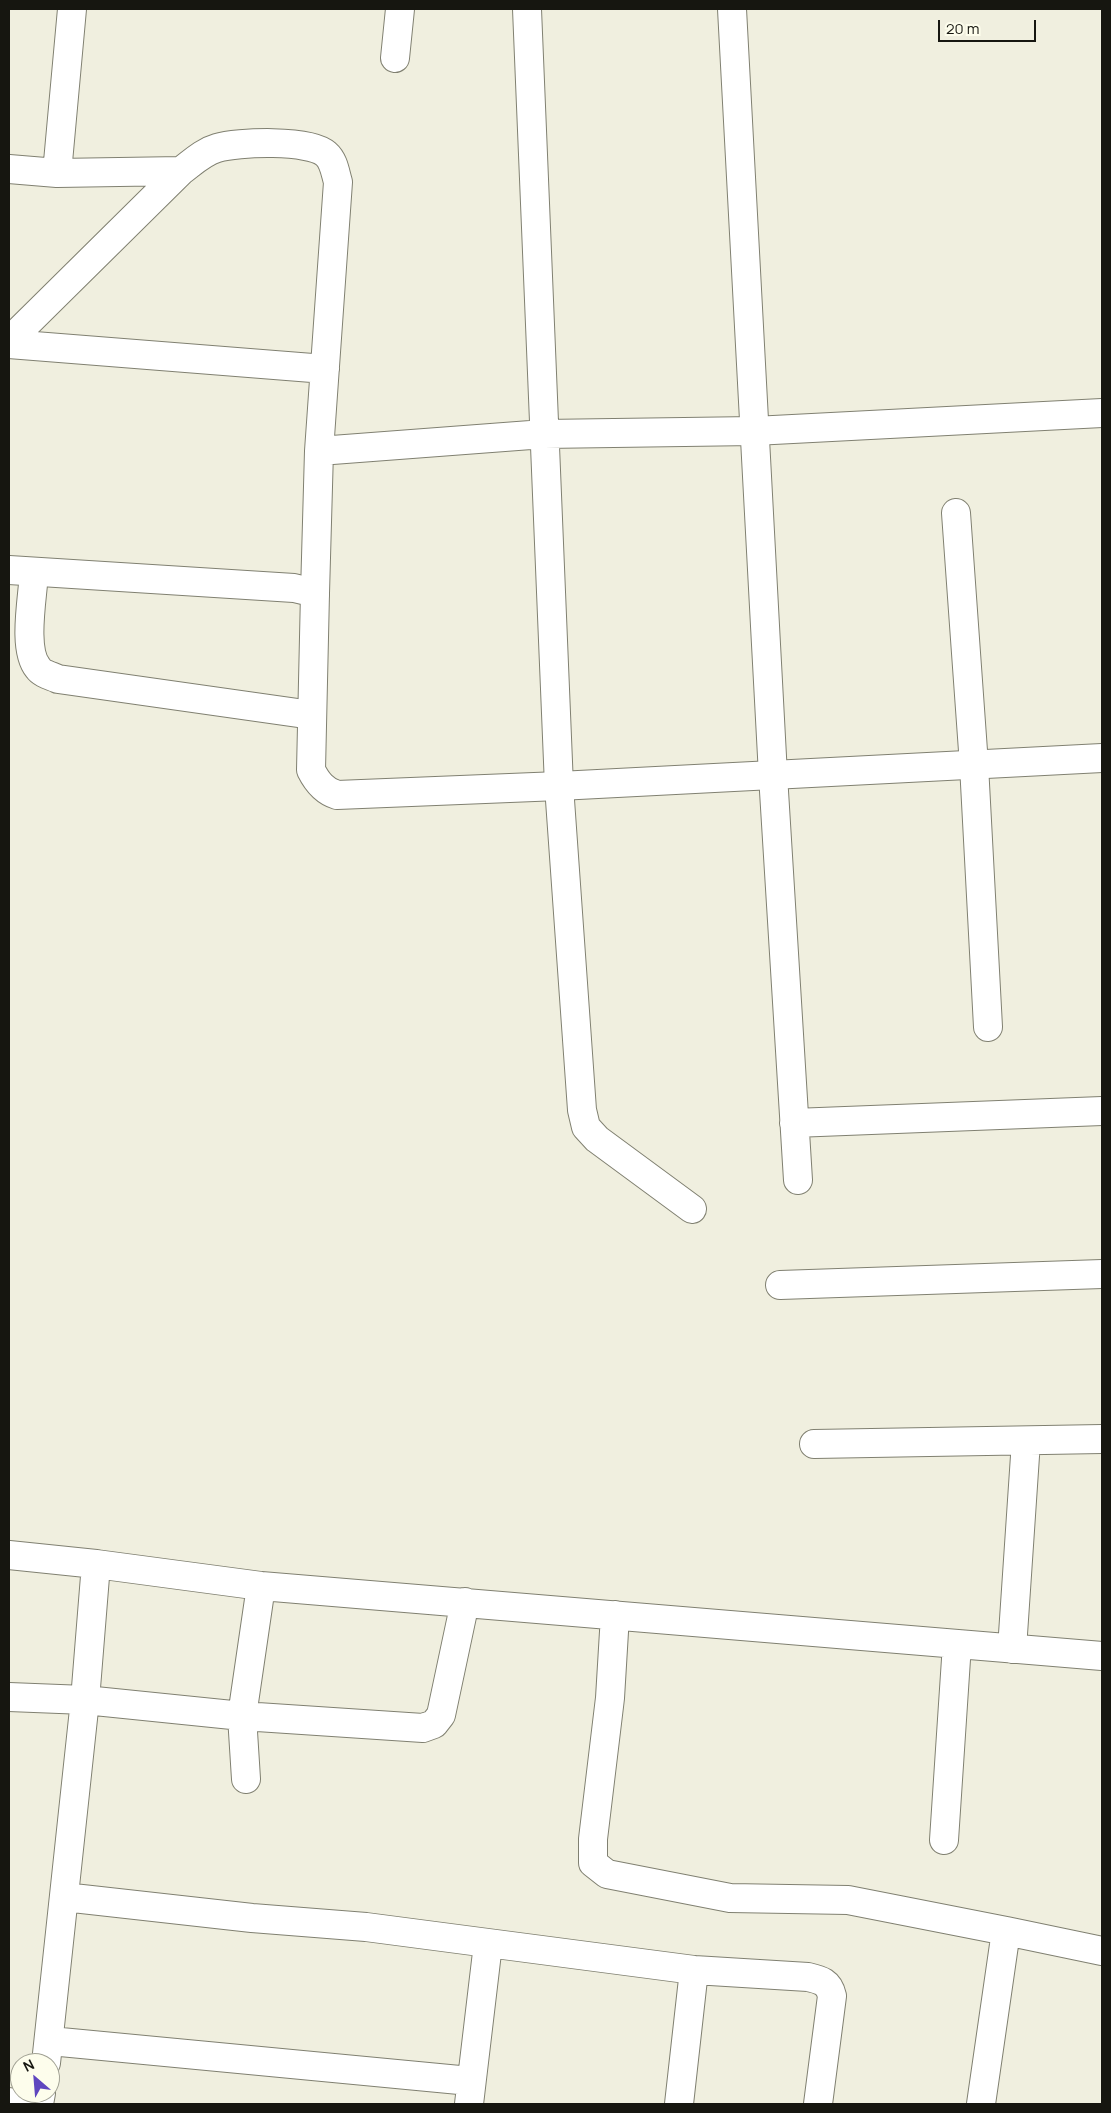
<!DOCTYPE html>
<style>
body{margin:0}
#map{position:relative;width:1111px;height:2113px;overflow:hidden;background:#f0efdf;font-family:Manrope,sans-serif}
canvas{display:block}
.frame{position:absolute;inset:0;border:10px solid #161610;pointer-events:none}
.north{position:absolute;left:10px;top:2053px;width:50px;height:50px;box-sizing:border-box;background:#fdfdec;border:1px solid #a1a194;border-radius:50%;rotate:333deg;font-size:14px;font-weight:700;line-height:20px;text-align:center;color:#161610}
.north::after{content:'';display:block;margin:auto;width:18px;height:22px;background:#5f46bf;clip-path:polygon(50% 0,100% 100%,50% 72%,0 100%)}
.scale{position:absolute;left:938px;top:20px;width:98px;height:22px;box-sizing:border-box;border:2px solid #161610;border-top:0;padding-left:6px;font-size:15px;line-height:18px;white-space:nowrap;color:#161610;-webkit-text-stroke:4px #fdfdec;paint-order:stroke}
</style>
<div id="map">
<canvas width="1111" height="2113"></canvas>
<div class="frame"></div>
<div class="north">N</div>
<div class="scale">20 m</div>
</div>
<script>
const ctx = document.querySelector('canvas').getContext('2d');
ctx.lineJoin = 'round';
function strokePath(path, color, width, dash) { ctx.strokeStyle = color; ctx.lineWidth = width; ctx.lineCap = dash ? 'butt' : 'round'; ctx.setLineDash(dash || []); ctx.stroke(path); }
const minor = new Path2D(`
 M527,9L559,786L582,1110L586,1127L597,1139L692,1209
 M732,9L773,775L798,1180
 M395,58L400,9
 M9,169L57,173L181,171
 M57,173L72,9
 M9,341L181,171C193,162 203,152 217,148C237,142 310,139 326,154C334,161 335,172 338,182L319,451L315,593
 M9,344L325,369
 M319,451L544,434L754,431L1102,413
 M956,513L974,765L988,1027
 M34,572C33,596 22,649 38,668C42,674 52,676 58,679L312,715
 M794,1123L1102,1111
 M780,1285L1102,1274
 M814,1444L1102,1439
 M9,1555L96,1564
 M615,1615L610,1698L593,1839V1863L607,1874L730,1898L848,1900L1006,1931
 M1012,1649L1026,1441
 M9,1697L85,1700L242,1716L423,1728L434,1724L441,1715L465,1602
 M246,1779L242,1716L261,1586
 M944,1840L957,1644
 M64,1897L252,1918L366,1927L694,1970L808,1977C821,1980 829,1982 832,1996L818,2104
 M50,2041L470,2081
 M46,2063L85,1700L96,1564L261,1586L1102,1656
 M9,2102L22,2104
 M39,2104L41,2093
 M469,2104L488,1944
 M679,2104L694,1970
 M981,2104L1006,1931L1102,1951`);
const tertiary = new Path2D(`
 M9,570L294,588L315,593L311,770C317,782 324,791 337,795L559,786L1102,758`);
strokePath(minor, '#808071', 30);
strokePath(tertiary, '#808071', 30);
strokePath(minor, '#fff', 28);
strokePath(tertiary, '#fff', 28);
</script>
